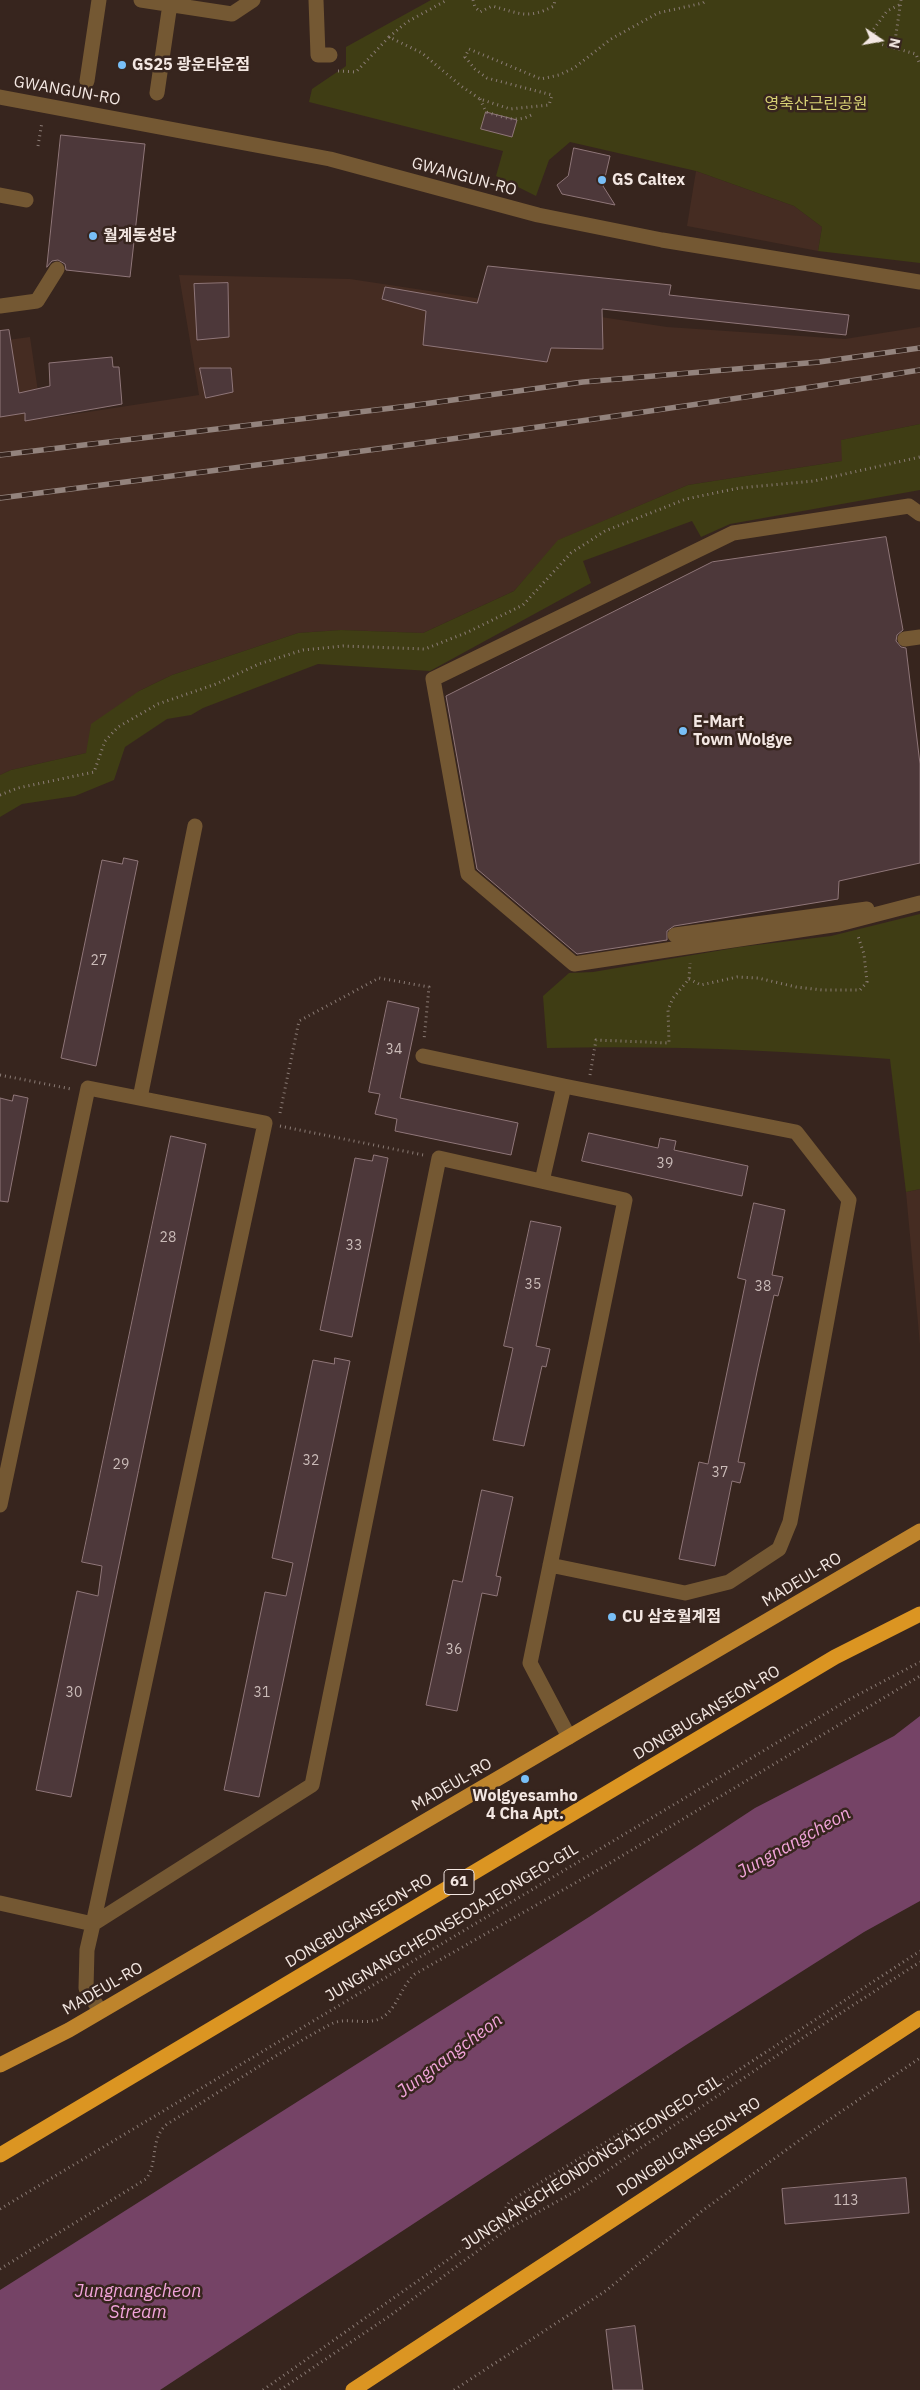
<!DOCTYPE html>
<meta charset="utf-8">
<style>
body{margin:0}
#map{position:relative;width:920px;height:2390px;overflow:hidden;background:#37251e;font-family:"IBM Plex Sans",sans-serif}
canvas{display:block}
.north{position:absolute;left:855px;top:15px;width:50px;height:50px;-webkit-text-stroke:4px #37251e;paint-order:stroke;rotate:102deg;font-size:14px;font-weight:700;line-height:20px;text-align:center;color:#f3e7e2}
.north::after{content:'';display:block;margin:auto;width:18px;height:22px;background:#f3e7e2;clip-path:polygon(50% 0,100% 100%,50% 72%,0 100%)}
</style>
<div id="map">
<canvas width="920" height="2390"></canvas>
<div class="north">N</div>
</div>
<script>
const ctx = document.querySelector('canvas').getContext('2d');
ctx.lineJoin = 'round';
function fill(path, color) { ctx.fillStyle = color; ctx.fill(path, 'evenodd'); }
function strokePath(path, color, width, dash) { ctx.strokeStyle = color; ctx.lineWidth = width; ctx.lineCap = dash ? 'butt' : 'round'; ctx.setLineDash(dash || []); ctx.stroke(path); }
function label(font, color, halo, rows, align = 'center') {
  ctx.font = font + ' "IBM Plex Sans","Noto Sans KR",sans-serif'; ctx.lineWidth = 5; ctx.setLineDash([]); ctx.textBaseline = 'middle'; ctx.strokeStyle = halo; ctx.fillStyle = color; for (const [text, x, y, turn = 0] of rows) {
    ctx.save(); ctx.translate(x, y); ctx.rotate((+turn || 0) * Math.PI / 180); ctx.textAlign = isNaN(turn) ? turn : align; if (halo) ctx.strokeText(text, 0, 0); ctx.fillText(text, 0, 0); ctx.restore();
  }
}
fill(new Path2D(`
 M696,171L794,206L822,227L818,251L687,226Z
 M179,275L350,279L667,327L845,339L920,327V424L842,440V461L688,485L559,540L514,591L423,633L341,630L298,633L172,675L139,691L86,753L11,770L0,775V341L30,337L42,419L199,395Z
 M920,1189V1345L906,1192Z`), '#452c22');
fill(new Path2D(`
 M431,0H920V263L818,251L822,227L794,206L696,171L570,142L549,160L536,196L496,176L503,151L309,102L312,89L346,66V47Z
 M920,424V490L730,524L701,537L692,521L583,561L591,583L430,671L318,664L203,708L191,715L167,719L125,747L114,780L75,796L22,804L0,817V775L11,770L86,753L91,724L139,691L172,675L298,633L341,630L423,633L514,591L558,540L688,485L842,461L841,440Z
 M920,914V1189L906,1192L890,1059C776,1050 662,1045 547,1048L543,996L569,973L593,972L740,947L831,936Z`), '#3f3d14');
fill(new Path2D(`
 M920,1716V1901L864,1932L686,2045L160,2390H0V2290L589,1917L755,1808L894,1736Z`), '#754366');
const building = new Path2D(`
 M486,112L517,120L512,137L481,129Z
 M61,135L145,144L130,277L66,270L65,264L58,260L52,261L47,267Z
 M574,148L610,156L603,186L615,205L562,194L557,185L568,176Z
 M488,266L671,285L669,295L849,315L846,335L602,309L603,349L551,348L547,362L423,345L426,311L382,299L385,287L477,303Z
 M228,283L229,337L197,340L194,284Z
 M9,330L19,393L50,386L49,363L112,357L113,367H119L122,404L25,421V413L0,417V331Z
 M200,368H231L233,392L206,398Z
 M886,537L903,630L897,635L896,641L901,647L906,648L920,764V863L839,881L838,899L674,926L667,931V940L577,954L477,869L446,696L712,562Z
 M124,858L138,861L96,1066L61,1058L102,860L122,864Z
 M388,1001L419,1008L400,1098L518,1123L511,1155L395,1131L397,1119L375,1114L380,1094L369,1092Z
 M14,1095L28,1098L8,1202L0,1201V1098L12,1101Z
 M589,1133L658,1148L660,1138L676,1141L674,1150L748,1166L742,1196L582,1161Z
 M171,1136L206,1144L71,1797L36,1790L77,1591L98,1596L102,1566L82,1562Z
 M374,1155L388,1158L352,1337L320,1330L355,1158L372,1161Z
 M754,1203L785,1210L772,1275L783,1277L778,1296L774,1295L758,1367L738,1462L745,1463L740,1483L732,1481L715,1566L679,1559L699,1462L708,1464L746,1280L738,1278Z
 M531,1221L561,1227L536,1346L550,1349L546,1367L542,1366L524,1446L493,1440L513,1348L504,1346Z
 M335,1358L350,1361L259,1797L224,1790L265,1592L286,1596L293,1563L272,1558L313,1360L334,1364Z
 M482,1490L513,1497L496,1576L501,1577L497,1596L482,1593L457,1711L426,1705L453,1580L462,1582Z
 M906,2178L909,2213L785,2224L782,2189Z
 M635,2326L643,2390H613L606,2330Z`);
fill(building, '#4d383a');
strokePath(building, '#8f7679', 1);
strokePath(new Path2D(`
 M473,0L475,7L480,12L492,6C519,13 527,20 554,6L555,0
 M899,5L887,11L873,30L880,44L894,48L901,0
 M389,37L407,22L447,0
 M894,48L916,54L920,65
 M338,71L356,72L389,37L422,53L461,86L480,99L510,109L549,105L552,95L487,78L475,69L465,57L469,49L541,79L559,75L574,68L611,39L658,13L703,3L707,0
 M480,99L486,112C504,117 516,124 533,114
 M38,146L42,122
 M0,795L18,788L94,772L105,741L118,727L158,704L216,684L259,664L303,650L343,646L425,649L468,632L523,605L571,553L605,531L686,499L739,488L814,481L920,457
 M689,979L701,985L737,977L758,978L796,987L822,990H860L867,982L864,954L858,936
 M0,1075L71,1089
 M590,1075L596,1040L669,1043L668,1010L673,998L689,979L690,963
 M280,1113L299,1021L379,978L429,987L424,1040
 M280,1126L423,1155
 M0,2209L848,1700L920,1662
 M0,2269L146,2179C159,2161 149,2140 167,2124C222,2091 275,2054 331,2024C347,2016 367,2027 383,2017C398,2007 401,1986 415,1974L605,1866L920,1676
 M263,2390L493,2228L510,2201L634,2125C649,2118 656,2124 670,2115L920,1951
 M280,2390L391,2315L506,2230L583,2187L816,2029L920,1962
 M454,2390L607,2290L702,2211L811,2132L920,2058`), '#8b7c76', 3, [1, 4]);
strokePath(new Path2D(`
 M141,0L232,14L253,0
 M316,0L318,55H330
 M87,81L99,0
 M157,93L170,4
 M0,97L330,159L538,215L662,240L920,282
 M0,195L26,200
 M0,306L37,301L57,269
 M920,514L909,506L733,533L433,679L468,874L574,964L839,924L920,903
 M905,639L920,637
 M675,935L867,909
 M423,1056L564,1086
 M140,1098L195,826
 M542,1181L564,1086L796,1132L849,1200L790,1522L779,1549L729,1582L685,1593L550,1565
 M0,1505L88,1088L265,1123L93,1924
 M0,1903L93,1924L87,1950L86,1988L100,2011
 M93,1924L312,1785L439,1158L625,1200L530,1663L569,1737`), '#745833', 15);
strokePath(new Path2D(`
 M0,2065L69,2030L920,1531`), '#be842c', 15);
strokePath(new Path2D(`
 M0,2155L835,1657L920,1614
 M353,2390L920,2018`), '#db9522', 15);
const rail = new Path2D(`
 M0,455L409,406L583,382L819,362L920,348
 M0,498C307,459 614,419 920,370`);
strokePath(rail, '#93837d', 5.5);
strokePath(rail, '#37251e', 4, [11]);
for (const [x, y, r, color] of [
 [122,65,5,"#78bff7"],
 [602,180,5,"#78bff7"],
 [93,236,5,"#78bff7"],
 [683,731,5,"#78bff7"],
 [612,1617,5,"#78bff7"],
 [525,1779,5,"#78bff7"]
]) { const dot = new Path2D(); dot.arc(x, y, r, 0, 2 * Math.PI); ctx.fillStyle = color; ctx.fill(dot); strokePath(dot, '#37251e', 2); }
label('14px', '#cabbb8', null, [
 ["27",99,961],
 ["34",394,1050],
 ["39",665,1164],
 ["28",168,1238],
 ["33",354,1246],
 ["35",533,1285],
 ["38",763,1287],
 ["32",311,1461],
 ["29",121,1465],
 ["37",720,1473],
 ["36",454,1650],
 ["30",74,1693],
 ["31",262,1693],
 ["113",846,2201]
]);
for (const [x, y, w] of [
 [459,1882,30]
]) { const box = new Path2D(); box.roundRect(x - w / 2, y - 12.5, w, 25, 4); ctx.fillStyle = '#37251e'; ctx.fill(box); strokePath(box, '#f3e7e2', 1); }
label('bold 15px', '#f3e7e2', null, [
 ["61",459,1882]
]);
label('bold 16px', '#f3e7e2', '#37251e', [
 ["GS25 광운타운점",132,65],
 ["GS Caltex",612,180],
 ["월계동성당",103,236],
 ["E-Mart",693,722],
 ["Town Wolgye",693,740],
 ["CU 삼호월계점",622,1617],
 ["Wolgyesamho",525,1796,"center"],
 ["4 Cha Apt.",525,1814,"center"]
], 'left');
label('16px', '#f3e7e2', '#37251e', [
 ["GWANGUN-RO",67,91,10],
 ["GWANGUN-RO",464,177,15],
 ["MADEUL-RO",802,1580,-31],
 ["DONGBUGANSEON-RO",707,1713,-31],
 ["MADEUL-RO",452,1785,-30],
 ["DONGBUGANSEON-RO",359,1921,-31],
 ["JUNGNANGCHEONSEOJAJEONGEO-GIL",452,1923,-31],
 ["MADEUL-RO",103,1989,-30],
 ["DONGBUGANSEON-RO",689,2147,-33],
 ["JUNGNANGCHEONDONGJAJEONGEO-GIL",592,2163,-33]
]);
label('16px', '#d6d074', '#37251e', [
 ["영축산근린공원",816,104]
]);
label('italic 18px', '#f2a4da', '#37251e', [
 ["Jungnangcheon",794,1843,-29],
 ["Jungnangcheon",450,2056,-37],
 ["Jungnangcheon",138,2292],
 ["Stream",138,2313]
]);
</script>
